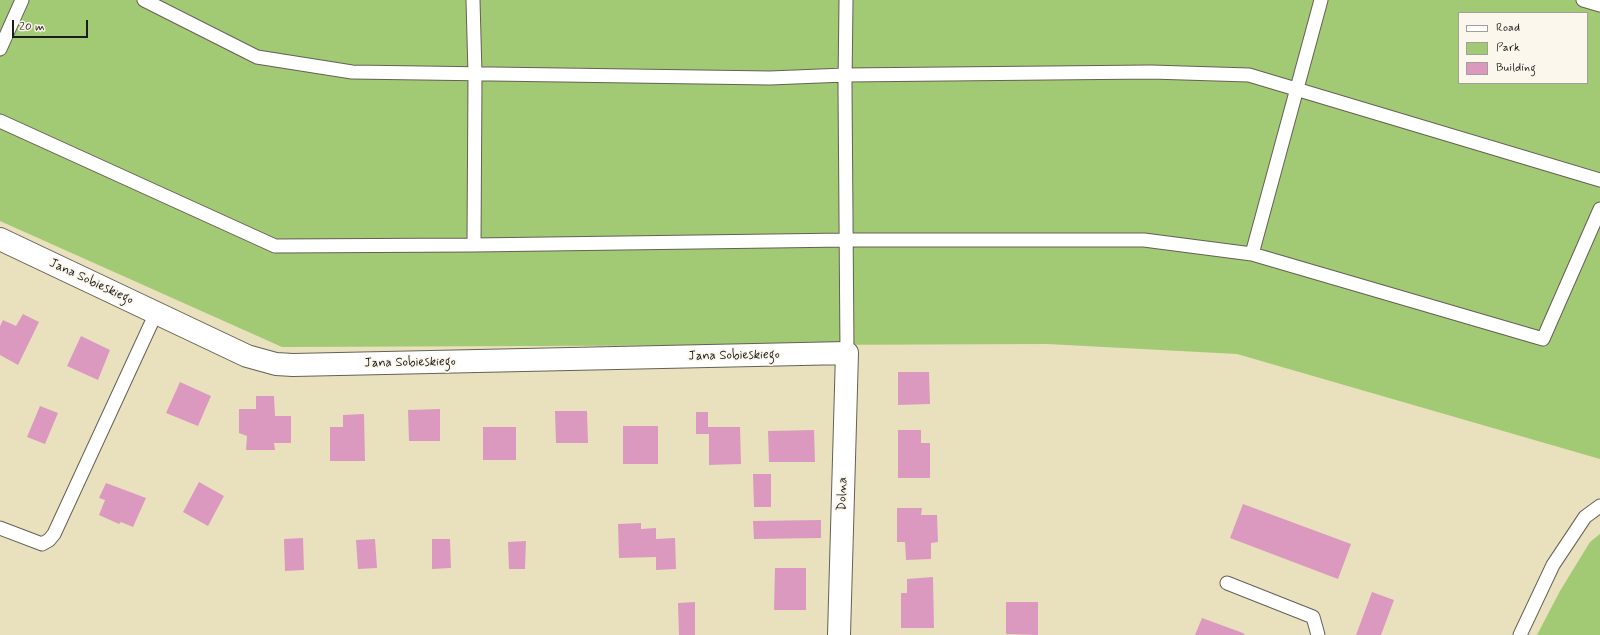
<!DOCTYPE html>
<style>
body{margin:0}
#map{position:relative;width:1600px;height:635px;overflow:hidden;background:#e9e1bd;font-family:Mynerve,sans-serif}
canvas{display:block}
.legend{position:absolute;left:1458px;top:12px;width:130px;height:72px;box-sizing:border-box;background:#fbf7ec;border:1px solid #a29f99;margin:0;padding:5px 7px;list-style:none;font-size:12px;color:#1c1c1c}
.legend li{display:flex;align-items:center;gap:8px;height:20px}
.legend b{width:20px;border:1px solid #a29f99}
.scale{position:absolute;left:12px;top:20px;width:76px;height:18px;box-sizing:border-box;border:2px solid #1c1c1c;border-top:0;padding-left:5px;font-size:12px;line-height:14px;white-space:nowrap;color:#1c1c1c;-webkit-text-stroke:3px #fbf7ec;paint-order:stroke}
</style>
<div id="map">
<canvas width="1600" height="635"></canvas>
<ul class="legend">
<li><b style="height:5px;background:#fff"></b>Road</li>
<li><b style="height:11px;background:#a2c973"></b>Park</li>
<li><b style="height:11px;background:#db99c0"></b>Building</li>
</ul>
<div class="scale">20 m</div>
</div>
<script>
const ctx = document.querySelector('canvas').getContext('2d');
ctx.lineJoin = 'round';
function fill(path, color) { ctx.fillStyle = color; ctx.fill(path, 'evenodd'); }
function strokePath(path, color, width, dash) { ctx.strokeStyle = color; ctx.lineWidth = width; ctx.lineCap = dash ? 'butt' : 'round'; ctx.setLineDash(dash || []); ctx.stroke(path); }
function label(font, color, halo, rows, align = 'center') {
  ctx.font = font + ' Mynerve,sans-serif'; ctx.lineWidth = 3.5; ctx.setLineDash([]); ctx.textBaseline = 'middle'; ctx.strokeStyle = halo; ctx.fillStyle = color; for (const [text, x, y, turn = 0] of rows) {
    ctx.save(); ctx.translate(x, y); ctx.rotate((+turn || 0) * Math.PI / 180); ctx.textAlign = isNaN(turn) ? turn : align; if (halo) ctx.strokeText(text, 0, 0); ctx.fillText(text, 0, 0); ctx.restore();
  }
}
fill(new Path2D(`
 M0,0H1600V459L1237,354L1047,344L282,347L0,221ZM1459,13H1587V83H1459Z
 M1600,534V635H1537L1560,591L1590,542Z`), '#a2c973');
fill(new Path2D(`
 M23,314L39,322L18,365L0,355V326L3,320L16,326Z
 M81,336L110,350L98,380L67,366Z
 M898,372H929L930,404L898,405Z
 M180,382L211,396L198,426L166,413Z
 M256,396H274L275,416H291V443H274L275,450H246L247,436L239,433V409H256Z
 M40,406L58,413L45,444L27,437Z
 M440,409V441H409L408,410Z
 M555,411H587L588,443H556Z
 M696,412H708V427H740L741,464L709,465V434H696Z
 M364,414L365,461H330V427H343V415Z
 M623,426H658V464H623Z
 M483,427H516V460H483Z
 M814,430L815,462H769L768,431Z
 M898,430H921V443H930V478H898Z
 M753,474H771V507H754Z
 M199,482L224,496L208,526L183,512Z
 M106,483L146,498L133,527L121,522L119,524L99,515L105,500L99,498Z
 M1243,504L1351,544L1338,579L1230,538Z
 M897,508H922L921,515H937L938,542L931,543V559L906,560L905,542H897Z
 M821,520V538L754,539L753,521Z
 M641,523V529L656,528V539L675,538L676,569L656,570V557L619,558L618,524Z
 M303,538L304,570L285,571L284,539Z
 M375,539L377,568L358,569L356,540Z
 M432,539H450L451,568L432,569Z
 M526,541L525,569H509L508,542Z
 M775,568H806V610H774Z
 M933,577L934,628H901V593H907V579Z
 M1372,592L1394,600L1381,635H1356Z
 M695,602V635H679L678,603Z
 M1006,602H1038V635L1006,634Z
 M1202,618L1243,633L1245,635H1195Z`), '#db99c0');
const service = new Path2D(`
 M144,0L257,57L352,72L770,78L845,75L1151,72L1249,75L1600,180
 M473,0L475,74L474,245
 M846,0L845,85L847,353
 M1583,0L1600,5
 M0,49L22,0
 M0,121L275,246L474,245L846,240H1144L1252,254L1543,339L1600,209
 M1252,254L1321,0
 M0,528L42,544L49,540L54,534L156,313
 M1227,583L1313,617L1318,635
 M1520,635L1553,565L1585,517L1600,506`);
const minor = new Path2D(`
 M0,239L247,356L276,364L293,365L847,353L839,635`);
strokePath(service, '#646154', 15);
strokePath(minor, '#646154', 24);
strokePath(service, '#fff', 13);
strokePath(minor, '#fff', 22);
label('13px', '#1c1c1c', '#fbf7ec', [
 ["Jana Sobieskiego",91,282,25],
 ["Jana Sobieskiego",734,356,-1],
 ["Jana Sobieskiego",410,363,-1],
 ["Dolna",843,494,-88]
]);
</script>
